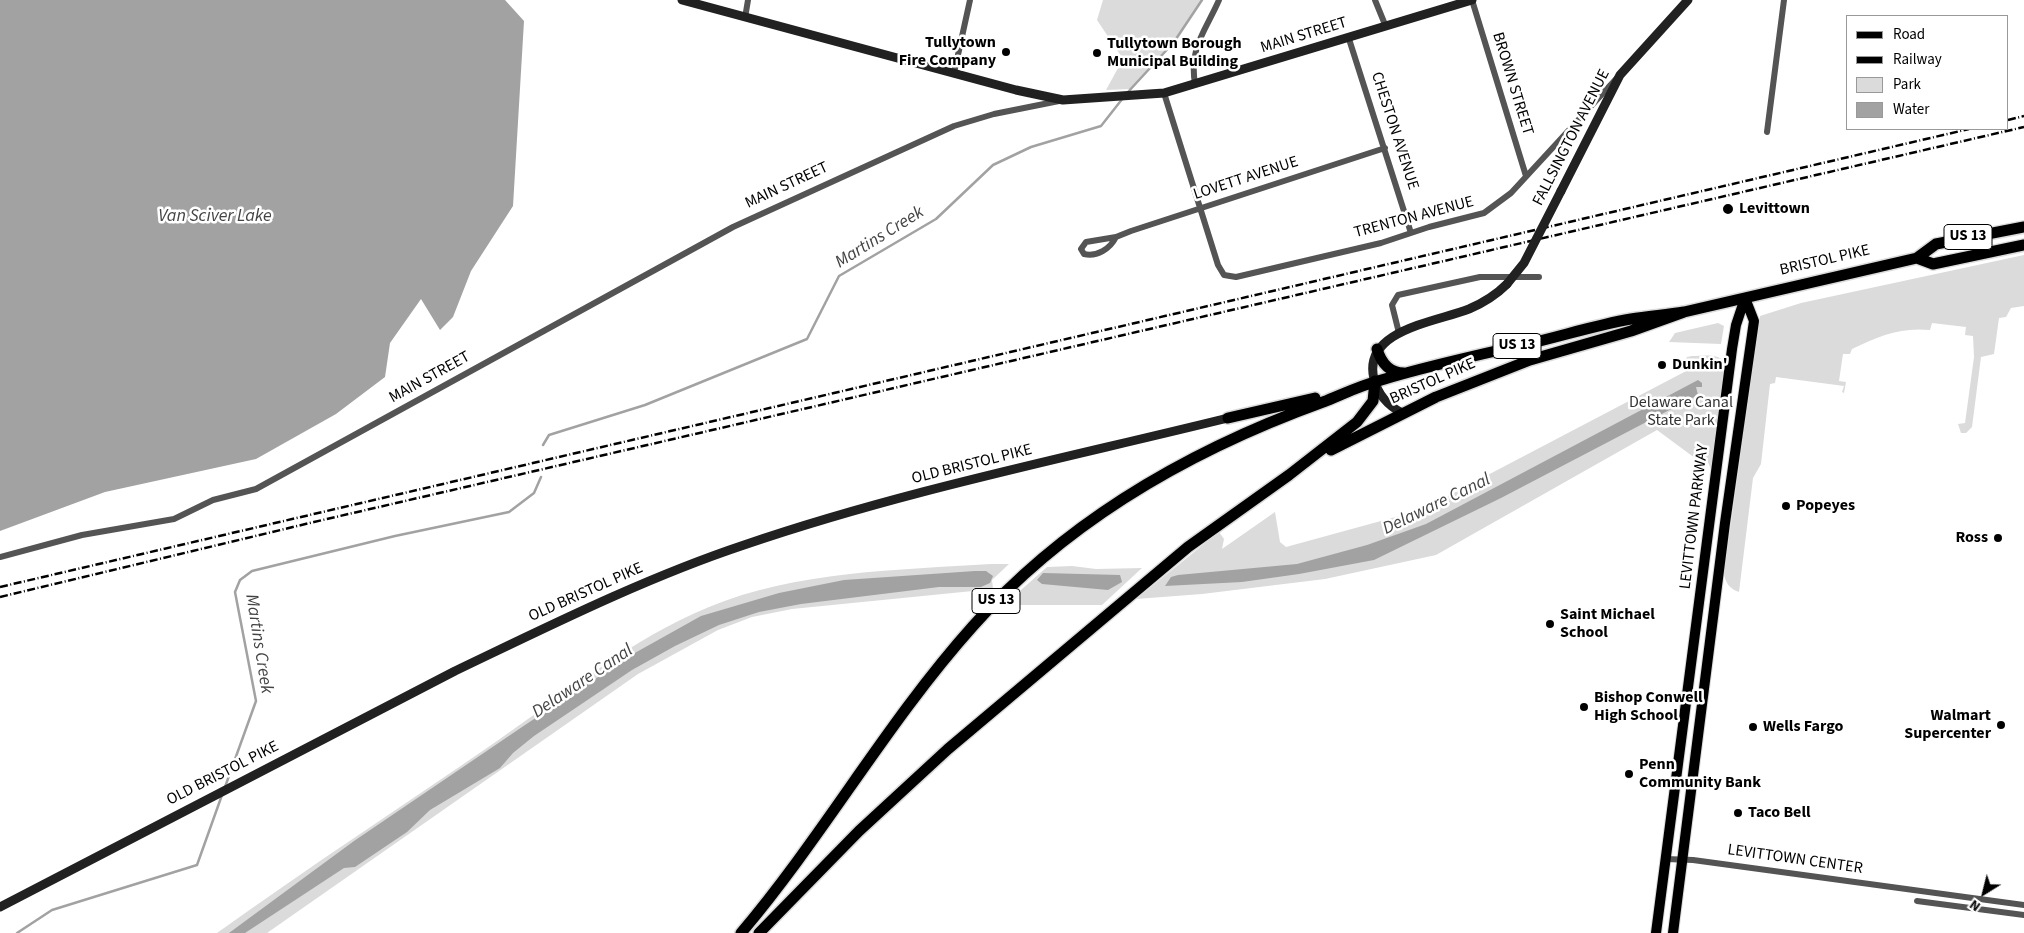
<!DOCTYPE html>
<style>
body{margin:0}
#map{position:relative;width:2024px;height:933px;overflow:hidden;background:#fff;font-family:"Source Sans 3",sans-serif}
canvas{display:block}
.legend{position:absolute;left:1846px;top:15px;width:162px;height:115px;box-sizing:border-box;background:#fff;border:1px solid #999;margin:0;padding:6px 9px;list-style:none;font-size:15px;color:#000}
.legend li{display:flex;align-items:center;gap:10px;height:25px}
.legend b{width:25px;border:1px solid #999}
.north{position:absolute;left:1959px;top:868px;width:50px;height:50px;-webkit-text-stroke:4px #fff;paint-order:stroke;rotate:216deg;font-size:14px;font-weight:700;line-height:20px;text-align:center;color:#000}
.north::after{content:'';display:block;margin:auto;width:18px;height:22px;background:#000;clip-path:polygon(50% 0,100% 100%,50% 72%,0 100%)}
</style>
<div id="map">
<canvas width="2024" height="933"></canvas>
<ul class="legend">
<li><b style="height:6px;background:#000"></b>Road</li>
<li><b style="height:6px;background:#000"></b>Railway</li>
<li><b style="height:14px;background:#dbdbdb"></b>Park</li>
<li><b style="height:14px;background:#a2a2a2"></b>Water</li>
</ul>
<div class="north">N</div>
</div>
<script>
const ctx = document.querySelector('canvas').getContext('2d');
ctx.lineJoin = 'round';
function fill(path, color) { ctx.fillStyle = color; ctx.fill(path, 'evenodd'); }
function strokePath(path, color, width, dash) { ctx.strokeStyle = color; ctx.lineWidth = width; ctx.lineCap = dash ? 'butt' : 'round'; ctx.setLineDash(dash || []); ctx.stroke(path); }
function label(font, color, halo, rows, align = 'center') {
  ctx.font = font + ' "Source Sans 3",sans-serif'; ctx.lineWidth = 5; ctx.setLineDash([]); ctx.textBaseline = 'middle'; ctx.strokeStyle = halo; ctx.fillStyle = color; for (const [text, x, y, turn = 0] of rows) {
    ctx.save(); ctx.translate(x, y); ctx.rotate((+turn || 0) * Math.PI / 180); ctx.textAlign = isNaN(turn) ? turn : align; if (halo) ctx.strokeText(text, 0, 0); ctx.fillText(text, 0, 0); ctx.restore();
  }
}
fill(new Path2D(`
 M1103,0H1202L1174,42L1130,89L1106,90L1123,59L1097,20Z
 M2024,255V306L2011,308L2006,317L1999,318L1994,354L1981,357L1972,427L1966,433H1961L1958,424L1965,423L1974,357L1973,336L1965,335L1966,327L1932,323L1930,330C1900,327 1879,336 1852,349L1850,354H1843L1839,381L1846,382L1844,393L1842,392L1844,386L1776,377L1775,383L1770,384L1761,464L1753,478L1739,592C1730,589 1725,583 1724,573L1760,316L1801,303Z
 M1718,323L1724,326L1721,344L1669,342L1675,333Z
 M1692,356C1704,356 1721,352 1726,365L1711,469L1705,456L1703,464L1657,430L1436,555L1325,579L1202,594L1136,599L1219,532L1224,539L1222,549L1275,512L1280,542L1286,547L1421,510L1690,369L1685,361L1687,357Z
 M991,564H1009L992,580L993,589L792,609L752,617L718,630L638,674L267,933H217C309,867 404,805 497,741C565,694 631,639 709,607C795,571 899,570 991,564Z
 M1072,566L1096,569L1142,568L1102,605H1004L1047,567Z`), '#dbdbdb');
fill(new Path2D(`
 M0,0H505L524,21L513,206L471,271L453,317L440,330L421,299L390,343L385,377L336,414L256,459L105,492L0,531Z
 M1698,380L1702,383V387H1696L1698,395L1501,498L1374,560L1299,574L1242,582L1165,586L1171,577L1178,575L1297,564L1367,545L1426,524Z
 M975,571H986L993,576L990,583L981,587H939L801,604L759,612L719,625L675,646L632,670L534,736L513,753L500,768L430,810L407,832L355,867L344,868L245,933H229L354,841L525,725L633,654L701,616L779,593L844,580Z
 M1043,573L1120,575L1122,582L1108,590L1042,584L1037,580Z`), '#a2a2a2');
strokePath(new Path2D(`
 M1128,92L1174,42L1202,0
 M543,445L549,435L645,405L807,339L839,276L936,219L993,165L1031,147L1101,126L1123,98
 M225,787L256,701L235,592L240,580L252,571L395,536L509,512L534,493L541,477
 M17,933L52,910L197,865L222,795`), '#a2a2a2', 2.5);
const primary = new Path2D(`
 M1656,933C1683,738 1707,543 1732,349L1736,325L1745,298
 M1673,933L1725,523L1754,321L1745,298`);
const highway = new Path2D(`
 M1917,258L1933,264L2024,245
 M1377,349C1381,362 1389,373 1404,373
 M1228,418L1315,398
 M1331,450L1436,397L1530,360L1631,331L1684,312L1917,258L1936,244L2024,227
 M741,933C824,835 887,722 973,626C1067,520 1190,450 1323,402C1341,395 1359,386 1378,381C1427,366 1477,355 1527,344C1562,336 1596,325 1631,319C1648,316 1666,315 1684,312
 M759,933L859,831L948,749L1188,547L1289,475L1357,422L1373,401L1375,381`);
strokePath(primary, '#dbdbdb', 12);
strokePath(highway, '#dbdbdb', 14);
strokePath(new Path2D(`
 M1375,0L1386,27
 M1472,0L1526,176
 M745,18L748,0
 M1349,39L1411,233
 M954,73L970,0
 M1195,84C1189,47 1205,32 1219,0
 M1164,93L1218,265L1224,275L1236,277L1381,243L1429,227L1484,213L1511,193L1616,79
 M1767,132L1784,0
 M1116,237L1086,242L1081,249L1084,254C1097,257 1110,249 1116,237L1131,231L1385,148
 M1399,333L1392,305L1398,295L1480,277H1539
 M0,557L82,535L174,519L213,500L256,489L733,227L954,126L994,114L1059,101
 M1666,859L1693,860L2024,905
 M1917,901L2024,915`), '#545454', 6);
strokePath(new Path2D(`
 M682,0L1016,90L1063,100L1164,93L1472,0
 M1561,191L1620,75L1688,0
 M1402,413C1387,405 1378,395 1374,379C1362,330 1436,322 1469,309C1483,303 1496,295 1507,284
 M0,907L455,671C549,626 645,578 744,545C902,491 1066,458 1228,418`), '#212121', 9);
strokePath(primary, '#000', 10);
strokePath(highway, '#000', 11);
strokePath(new Path2D(`
 M2008,120L2024,116
 M0,587L1969,129
 M0,597L314,522L2024,127`), '#000', 2.5, [8, 2.5, 1, 2.5]);
strokePath(new Path2D(`
 M1507,284L1524,263L1561,191`), '#212121', 9);
for (const [x, y, r, color] of [
 [1006,52,5,"#000"],
 [1097,53,5,"#000"],
 [1728,209,6,"#000"],
 [1662,365,5,"#000"],
 [1786,506,5,"#000"],
 [1998,538,5,"#000"],
 [1550,624,5,"#000"],
 [1584,707,5,"#000"],
 [2001,725,5,"#000"],
 [1753,727,5,"#000"],
 [1629,774,5,"#000"],
 [1738,813,5,"#000"]
]) { const dot = new Path2D(); dot.arc(x, y, r, 0, 2 * Math.PI); ctx.fillStyle = color; ctx.fill(dot); strokePath(dot, '#fff', 2); }
for (const [x, y, w] of [
 [1968,237,48],
 [1517,346,48],
 [996,601,48]
]) { const box = new Path2D(); box.roundRect(x - w / 2, y - 12.5, w, 25, 4); ctx.fillStyle = '#fff'; ctx.fill(box); strokePath(box, '#000', 1); }
label('bold 15px', '#000', null, [
 ["US 13",1968,237],
 ["US 13",1517,346],
 ["US 13",996,601]
]);
label('16px', '#000', '#fff', [
 ["MAIN STREET",1304,36,-17],
 ["BROWN STREET",1512,84,73],
 ["CHESTON AVENUE",1394,131,72],
 ["FALLSINGTON AVENUE",1572,138,-63],
 ["LOVETT AVENUE",1246,179,-18],
 ["MAIN STREET",787,186,-25],
 ["TRENTON AVENUE",1414,218,-15],
 ["BRISTOL PIKE",1825,261,-13],
 ["MAIN STREET",430,378,-29],
 ["BRISTOL PIKE",1433,382,-24],
 ["OLD BRISTOL PIKE",972,465,-14],
 ["LEVITTOWN PARKWAY",1695,517,-83],
 ["OLD BRISTOL PIKE",586,593,-24],
 ["OLD BRISTOL PIKE",223,774,-27],
 ["LEVITTOWN CENTER",1795,860,8]
]);
label('bold 16px', '#000', '#fff', [
 ["Tullytown",996,43,"right"],
 ["Fire Company",996,61,"right"],
 ["Tullytown Borough",1107,44],
 ["Municipal Building",1107,62],
 ["Levittown",1739,209],
 ["Dunkin'",1672,365],
 ["Popeyes",1796,506],
 ["Ross",1988,538,"right"],
 ["Saint Michael",1560,615],
 ["School",1560,633],
 ["Bishop Conwell",1594,698],
 ["High School",1594,716],
 ["Walmart",1991,716,"right"],
 ["Supercenter",1991,734,"right"],
 ["Wells Fargo",1763,727],
 ["Penn",1639,765],
 ["Community Bank",1639,783],
 ["Taco Bell",1748,813]
], 'left');
label('16px', '#323232', '#fff', [
 ["Delaware Canal",1681,403],
 ["State Park",1681,421]
]);
label('italic 18px', '#434343', '#fff', [
 ["Van Sciver Lake",215,217],
 ["Martins Creek",880,238,-32],
 ["Delaware Canal",1437,505,-26],
 ["Martins Creek",258,644,81],
 ["Delaware Canal",583,682,-34]
]);
</script>
